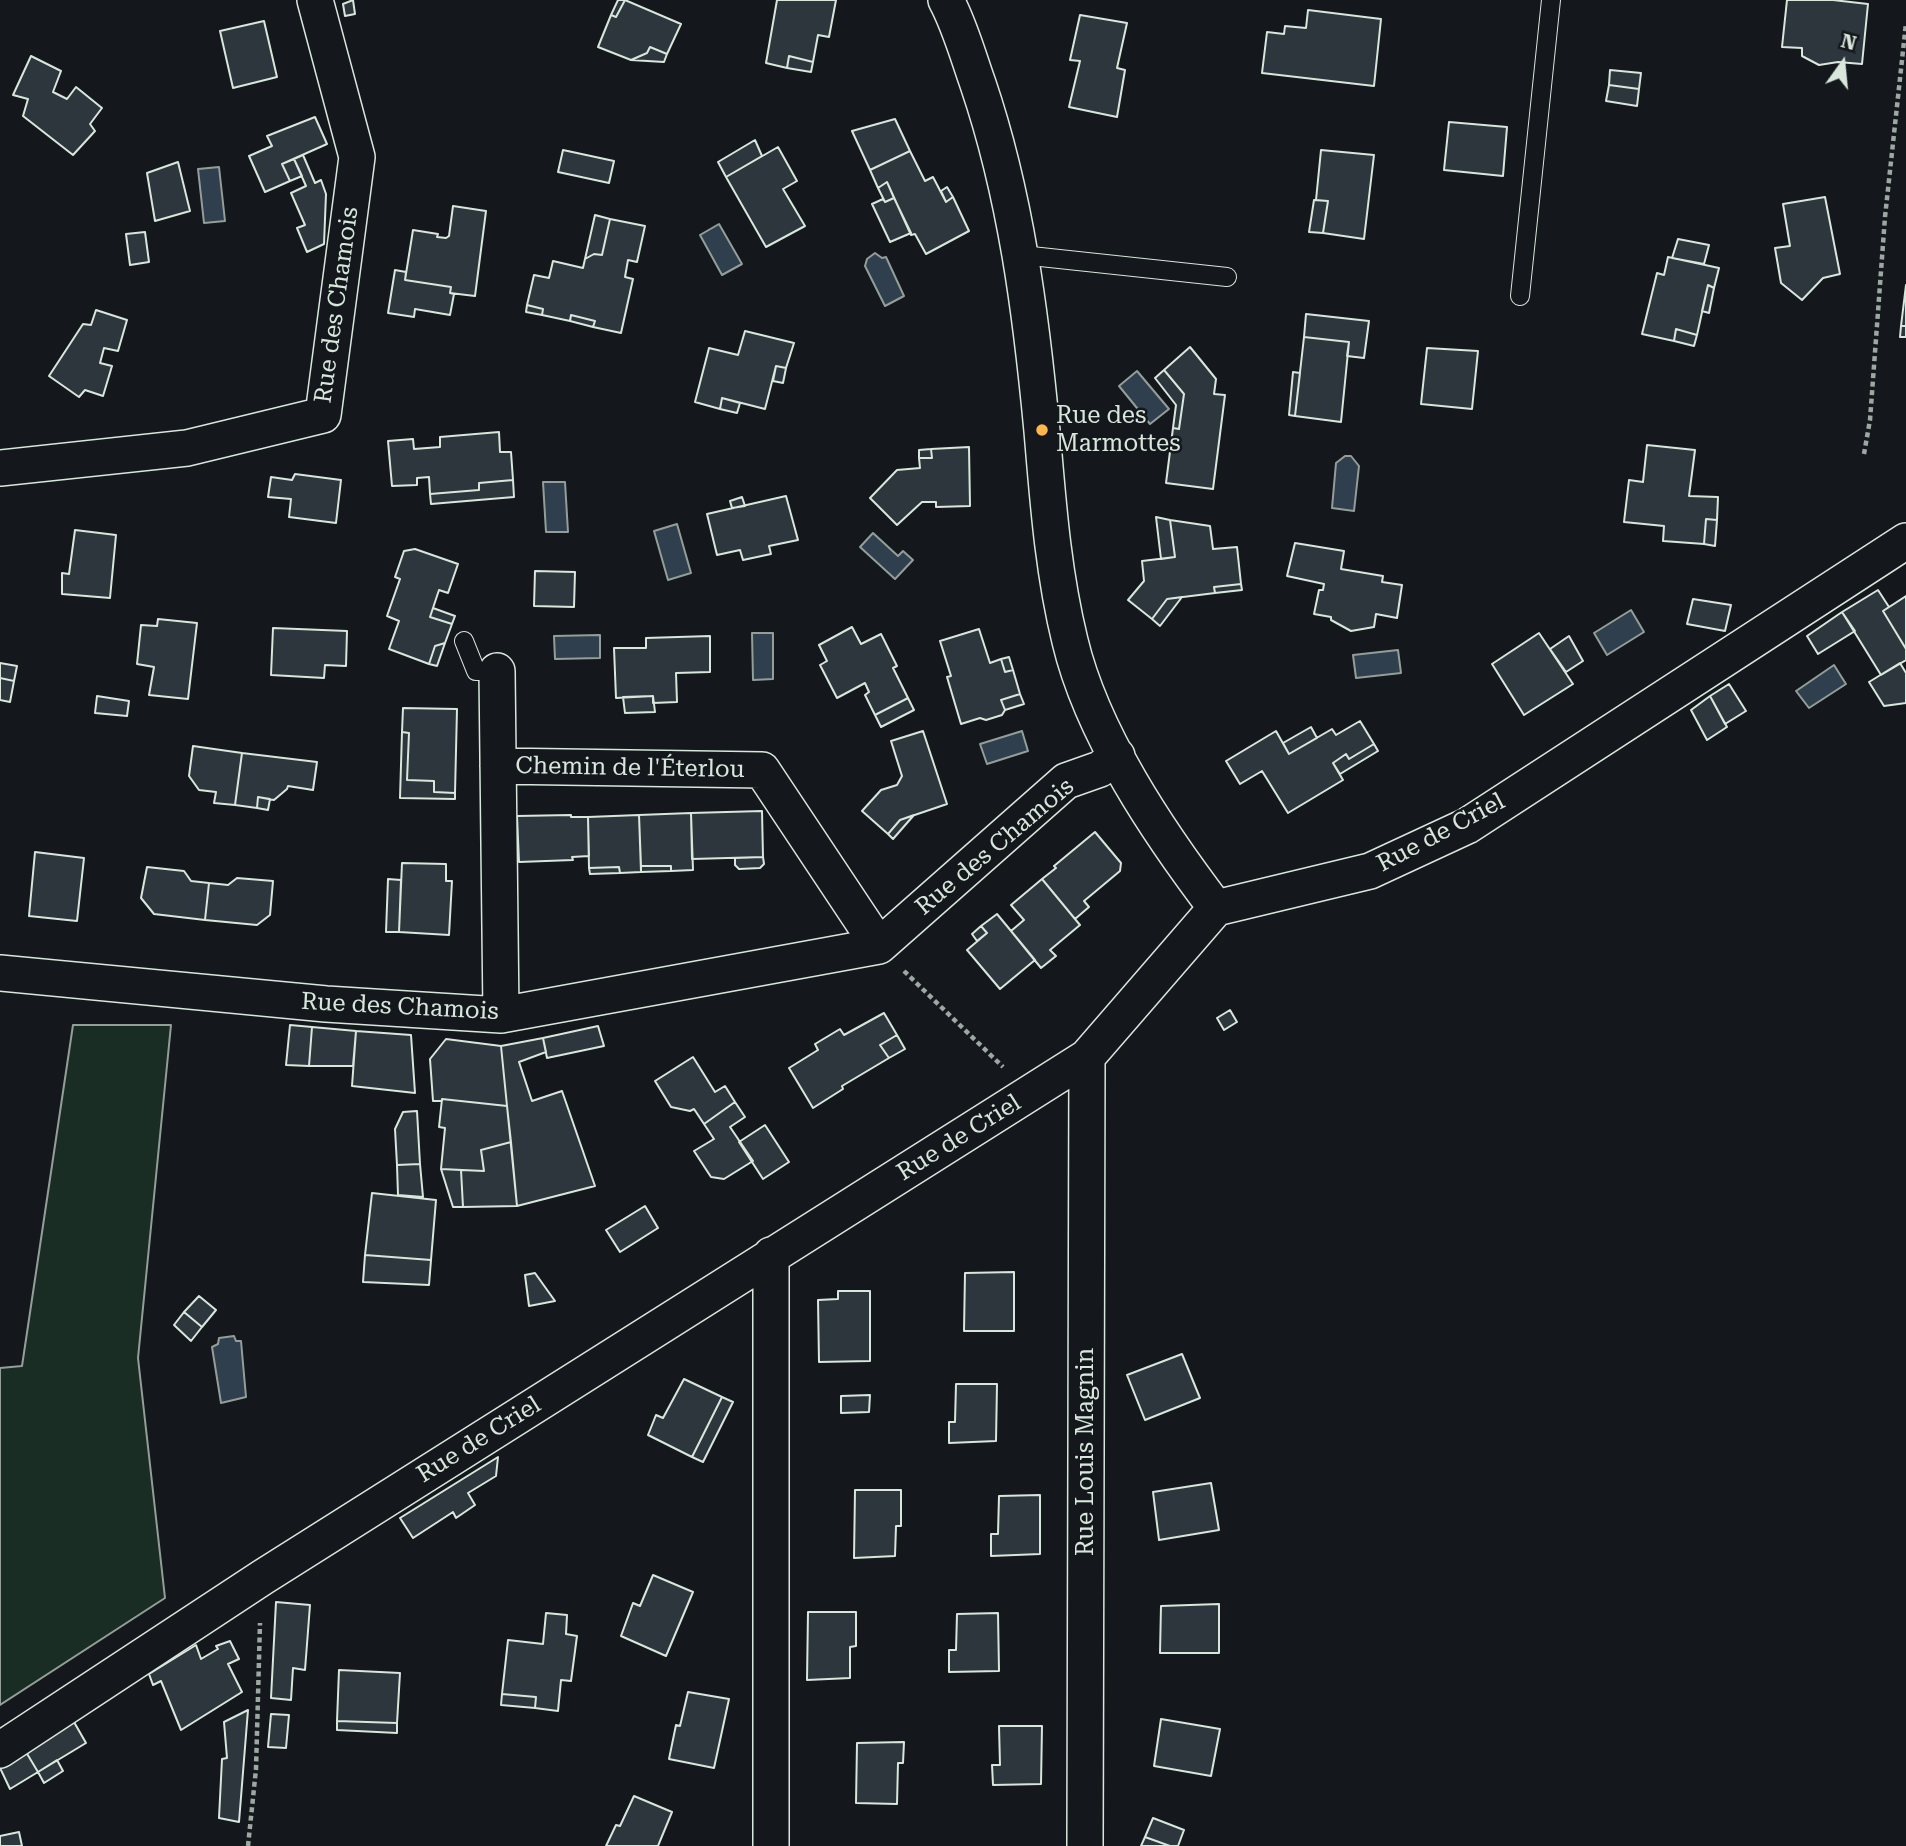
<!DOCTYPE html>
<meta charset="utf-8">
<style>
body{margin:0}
#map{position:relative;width:1906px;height:1846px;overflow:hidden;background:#14181c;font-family:"Roboto Serif",serif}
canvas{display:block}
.north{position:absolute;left:1808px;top:28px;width:70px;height:70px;-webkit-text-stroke:5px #14181c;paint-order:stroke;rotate:15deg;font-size:19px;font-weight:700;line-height:28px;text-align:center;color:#d8e6dc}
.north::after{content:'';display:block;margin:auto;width:24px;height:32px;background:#d8e6dc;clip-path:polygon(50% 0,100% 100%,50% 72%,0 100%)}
</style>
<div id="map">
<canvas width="1906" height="1846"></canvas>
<div class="north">N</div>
</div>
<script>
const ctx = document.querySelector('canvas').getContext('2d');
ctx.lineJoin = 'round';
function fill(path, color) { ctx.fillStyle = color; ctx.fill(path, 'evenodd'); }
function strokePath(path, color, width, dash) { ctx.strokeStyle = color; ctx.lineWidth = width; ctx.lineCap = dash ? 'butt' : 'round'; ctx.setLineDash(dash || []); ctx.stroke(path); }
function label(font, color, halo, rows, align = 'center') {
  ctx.font = font + ' "Roboto Serif",serif'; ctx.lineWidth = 5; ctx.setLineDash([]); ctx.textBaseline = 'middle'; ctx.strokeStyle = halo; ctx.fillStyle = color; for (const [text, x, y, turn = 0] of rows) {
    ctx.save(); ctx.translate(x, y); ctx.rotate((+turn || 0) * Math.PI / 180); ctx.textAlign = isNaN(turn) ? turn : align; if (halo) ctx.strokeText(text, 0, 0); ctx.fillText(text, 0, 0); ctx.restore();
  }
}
const green = new Path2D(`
 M73,1025H171L138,1358L165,1598L0,1705V1368L22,1366Z`);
fill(green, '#1a2d24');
strokePath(green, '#939e99', 2);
const water = new Path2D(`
 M219,167L225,221L204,223L198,169Z
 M719,224L742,264L722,275L700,235Z
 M875,253L882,258L886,257L904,296L885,306L865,266L867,259Z
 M1137,371L1169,409L1150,424L1119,386Z
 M1345,456H1351L1359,466L1354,511L1332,508L1336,463Z
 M543,482H565L568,532H546Z
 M677,524L691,573L668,580L654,531Z
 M873,533L898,556L903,551L913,560L895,579L860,547Z
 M1631,610L1644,632L1607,655L1594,633Z
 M752,633H773V679L753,680Z
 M600,635V658L555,659L554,636Z
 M1398,650L1401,673L1356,678L1353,655Z
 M1834,665L1846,684L1809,708L1796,691Z
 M1022,731L1028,751L987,764L980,744Z
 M234,1336L236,1341H241L246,1397L221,1403L212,1347L218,1344L219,1338Z`);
fill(water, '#2f3f4d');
strokePath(water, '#939e99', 2);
const building = new Path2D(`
 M353,0L355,14L345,16L343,4Z
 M618,0H625L616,17L611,15Z
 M625,0L681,24L667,54L650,47L647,53L631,60L598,47L611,15L616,17Z
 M777,0H836L829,37L818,35L813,62L789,56L787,68L766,63Z
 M1787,0H1833L1868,4L1862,64L1838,62L1819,65L1802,56V48L1782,47Z
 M1308,10L1381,19L1374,86L1262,73L1267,32L1284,34L1285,26L1306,28Z
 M1080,15L1127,23L1117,68L1125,70L1117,117L1069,107L1080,61L1070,60Z
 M264,21L277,77L233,88L220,31Z
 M650,47L667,54L664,62L631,60L647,53Z
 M31,56L61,71L53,92L67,99L76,87L102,108L90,124L95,131L73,155L23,116L28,99L13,95Z
 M789,56L813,62L811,72L787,68Z
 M1610,70L1641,73L1639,89L1609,85Z
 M1609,85L1639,89L1637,106L1606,101Z
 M315,117L327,144L282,164L290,181L265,192L249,156L272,146L267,136Z
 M895,119L910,151L870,170L852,131Z
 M1449,122L1507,127L1503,176L1444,170Z
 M755,140L762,156L726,177L718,162Z
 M778,147L797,181L783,189L805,226L766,247L726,177Z
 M563,150L614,161L609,183L558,172Z
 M1321,150L1374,155L1364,239L1323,233L1328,201L1316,200Z
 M910,151L925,181L933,177L946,202L953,197L969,231L926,254L915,234L911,235L887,182L878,188L870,170Z
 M303,155L315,183L321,180L326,194L324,244L307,252L297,228L305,225L291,193L306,186L294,159Z
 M294,159L302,176L290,181L282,164Z
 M178,162L190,211L155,221L147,173Z
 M887,182L894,198L885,202L878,188Z
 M947,187L953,197L946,202L941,191Z
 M1825,197L1840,274L1823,278L1802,300L1781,283L1775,248L1790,246L1783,204Z
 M894,198L911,233L890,242L872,204L883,199L885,202Z
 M1314,200L1328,201L1323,233L1309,232Z
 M453,206L486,211L475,296L450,293L451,287L405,280L413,230L438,234L437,237L446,238L449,236Z
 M595,215L610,219L602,255L594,254L585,259Z
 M610,219L645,226L637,262L628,260L625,277L633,279L621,333L593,327L595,321L571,315L570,321L542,315L543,309L527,305L534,275L549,278L553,261L583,268L585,259L594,254L602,255Z
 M145,232L149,262L130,265L126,234Z
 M1678,239L1709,245L1704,264L1672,258Z
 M1668,257L1719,268L1714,288L1708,285L1697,335L1676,329L1674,341L1642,334L1657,273L1664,275Z
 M395,270L406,272L405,280L451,287L450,293L454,294L450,315L415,309L414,317L388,313Z
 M1708,285L1714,288L1709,313L1702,311Z
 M1906,285V326H1901Z
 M527,305L543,309L542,315L526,312Z
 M96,310L127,320L118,351L104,348L100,363L112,366L103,396L85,390L79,397L49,376L83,324L91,325Z
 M1306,314L1369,321L1364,358L1347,356L1349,342L1304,337Z
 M571,315L595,321L593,327L570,321Z
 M1901,326H1906V337H1900Z
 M1676,329L1697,335L1694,346L1674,341Z
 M745,331L794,343L786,368L776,366L765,409L722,398L720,409L695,402L709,348L738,355Z
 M1304,337L1349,342L1341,422L1295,416Z
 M1190,347L1216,379L1214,394L1225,395L1213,489L1166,483L1173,428L1179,429L1184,394L1164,370Z
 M1427,348L1478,351L1472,409L1421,404Z
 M776,366L786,368L783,383L773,381Z
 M1164,370L1184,394L1179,429L1173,428L1176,405L1155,378Z
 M1293,372L1300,373L1295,416L1289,415Z
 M722,398L740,403L737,413L720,409Z
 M499,432L500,452H511L513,480L479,483V490L430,494L429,477L417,478V485L392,486L388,441L413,439L414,449L440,447V437Z
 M1647,445L1695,450L1689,496L1718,497L1717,520L1706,519L1704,544L1663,541L1664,526L1624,522L1629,480L1643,482Z
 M969,447L970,506L936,507V502H922L897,525L870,498L897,470L920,468L919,458H932L931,449Z
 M931,449L932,458H919V450Z
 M295,474L341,480L336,523L289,517L291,499L268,497L271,477L292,480Z
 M513,480L514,497L431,504L430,494L479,490V483Z
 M786,496L798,540L769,546L771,554L743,560L740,550L717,555L707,514Z
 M742,497L745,506L732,508L730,501Z
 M1156,517L1170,520L1175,557L1161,559Z
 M1706,519L1717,520L1715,546L1704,544Z
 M1170,520L1210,526L1213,549L1237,547L1241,584L1214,587L1215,593L1167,599L1152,619L1128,600L1144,581L1142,561L1175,557Z
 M75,530L116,535L110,598L62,594V573L69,574Z
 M1295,543L1344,551L1341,569L1383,576L1382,582L1402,585L1397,618L1376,614L1374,627L1351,631L1331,620V617L1314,614L1319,590H1323L1324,584L1287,576Z
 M415,549L458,564L448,593L439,590L430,617L452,624L445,643L435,646L429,664L389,649L399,621L387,616L400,579L395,577L404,551Z
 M535,571L575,572L574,607L534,606Z
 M1241,584L1242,590L1215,593L1214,587Z
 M1878,590L1889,607L1883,611L1906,649V660L1881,675L1842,612Z
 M1906,596V649L1883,611Z
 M1182,597L1160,626L1152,619L1167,599Z
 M1693,599L1731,605L1725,631L1687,624Z
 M433,608L455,616L452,624L430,617Z
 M1842,612L1855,631L1818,654L1807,636Z
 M158,619L197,623L188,699L149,695L154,667L137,664L141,625L157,626Z
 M852,627L861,644L881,634L897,666L893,668L908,698L875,715L865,695L869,692L865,683L837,698L820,665L827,661L819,645Z
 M273,628L347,631L346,666L325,665L324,678L271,675Z
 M979,629L990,663L1001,659L1005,672L1013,670L1020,694L1001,700L1005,710L1002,715L986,720L980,718L961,724L947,677L951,676L940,641Z
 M1539,633L1573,684L1524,715L1492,664Z
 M710,636V672L676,673L677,702L653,703V696L616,698L614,648H646V638Z
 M1569,636L1583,661L1566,672L1550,649Z
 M445,643L437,666L429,664L435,646Z
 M1009,657L1013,670L1005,672L1001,659Z
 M0,663L17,666L14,681L0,678Z
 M1900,663L1906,673V703L1884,706L1869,682Z
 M0,678L14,681L10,702L0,700Z
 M1729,684L1746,711L1725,724L1710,696Z
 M1020,694L1024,704L1005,710L1001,700Z
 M97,696L129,701L127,716L95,713Z
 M653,696L655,712L625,713L623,697Z
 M1710,696L1727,727L1707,740L1691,710Z
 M908,698L914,710L881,727L875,715Z
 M403,708L457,709L455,793L434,792V781L407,780L409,733L402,732Z
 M1360,721L1374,744L1349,759L1346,754L1333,763L1343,780L1288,813L1262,771L1240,784L1226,761L1276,731L1289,754L1332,729L1336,735Z
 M1311,727L1317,738L1289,754L1283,743Z
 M923,731L947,804L900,820L888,834L862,811L881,790L897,785L902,776L891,741Z
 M402,732L409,733L407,780L434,781V792L455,793V799L400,798Z
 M1374,744L1378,751L1340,774L1333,763L1346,754L1349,759Z
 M193,746L242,753L235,805L214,803L216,792L199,790L189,776Z
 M242,753L317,762L313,790L288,786L287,789L274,800L258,797L257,808L235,805Z
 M258,797L270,799L268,810L257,808Z
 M762,811L763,857L692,859L691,813Z
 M691,813L693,870L671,871V866H641L639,815Z
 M571,815V817H588L589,856L572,857L573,860L519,862L517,816Z
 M639,815L641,872L620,873L619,867L589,868L588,817Z
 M914,815L893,839L888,834L900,820Z
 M1095,832L1121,863L1120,871L1084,901L1089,907L1075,919L1042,879L1056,868L1054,866Z
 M35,852L84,858L77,921L29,916Z
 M763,857L764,864L760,868L739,869L735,865V858Z
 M402,863L446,864V881H452L449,935L399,932Z
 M641,866H671V871L641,872Z
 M147,867L184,871L191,881L209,883L205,920L154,914L141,898Z
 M619,867L620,873L590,874L589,868Z
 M237,878L273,881L270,915L257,925L205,920L209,883L228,885Z
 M388,879L401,880L399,932H386Z
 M1042,879L1080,925L1050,950L1056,956L1041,968L1011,931L1024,920L1011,905Z
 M997,914L1035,960L1000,989L967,950L987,933L981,926Z
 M981,926L987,933L977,941L972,934Z
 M1230,1010L1237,1022L1224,1030L1217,1018Z
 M884,1013L897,1035L880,1045L889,1058L842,1086L843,1089L813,1108L789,1068L818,1050L815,1044L840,1029L844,1035Z
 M290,1025L312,1027L309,1066L286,1065Z
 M598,1026L604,1046L547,1058L543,1038Z
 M312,1027L356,1031L353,1066H309Z
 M356,1031L411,1035L415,1093L352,1086Z
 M897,1035L905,1049L889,1058L880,1045Z
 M543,1038L546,1052L519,1062L532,1101L562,1091L595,1186L517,1206L501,1046Z
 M446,1039L501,1046L507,1106L442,1099V1101H433L430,1059Z
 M693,1057L715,1092L725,1086L735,1102L704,1124L694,1109L690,1111L671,1107L655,1081Z
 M442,1099L507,1106L511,1142L481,1150L484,1171L441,1169L445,1128L439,1127Z
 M735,1102L745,1117L730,1127L753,1161L724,1179L711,1177L694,1151L714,1139L704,1124Z
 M417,1111L420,1164L397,1165L395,1129L403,1112Z
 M765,1125L789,1162L763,1179L739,1142Z
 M511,1142L517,1206L463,1207L461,1170L484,1171L481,1150Z
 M420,1164L423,1197L398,1195L397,1165Z
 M441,1169L461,1170L463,1207H453Z
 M372,1193L436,1200L431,1260L365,1255Z
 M645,1206L658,1228L620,1252L606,1230Z
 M365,1255L431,1260L429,1285L363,1282Z
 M1014,1272V1331H964L965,1273Z
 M535,1273L555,1301L529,1306L525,1275Z
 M838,1291H870V1361L819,1362L818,1300L838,1299Z
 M199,1296L216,1310L202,1327L184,1312Z
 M184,1312L202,1327L191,1341L174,1325Z
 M1182,1354L1200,1398L1145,1420L1127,1375Z
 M684,1379L722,1397L692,1457L648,1435L656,1415L663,1418Z
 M956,1384H997L996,1441L949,1443V1422H955Z
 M870,1395L869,1412L841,1413V1396Z
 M722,1397L733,1402L703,1462L692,1457Z
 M498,1457L496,1476L468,1493L475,1505L456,1518L453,1512L413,1538L400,1518Z
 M1211,1483L1219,1530L1159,1540L1153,1492Z
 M855,1490H901V1526H896L895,1556L854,1558Z
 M1040,1495V1554L991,1556V1534H998L999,1496Z
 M653,1575L693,1592L666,1656L621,1636L633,1603L640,1606Z
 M276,1602L310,1605L305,1670L293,1668L291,1700L271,1698Z
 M1219,1604V1653H1160L1161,1606Z
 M808,1612H856V1646L850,1647V1678L807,1680Z
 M546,1613L567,1615L566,1634L577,1636L571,1681L561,1680L558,1711L535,1708L536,1697L502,1694L508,1640L543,1644Z
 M998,1613L999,1671L949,1672V1650H956L957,1614Z
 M230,1641L239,1659L228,1664L242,1692L181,1730L161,1681L153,1685L149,1674L196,1645L201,1659L218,1649L216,1646Z
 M339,1670L400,1673L397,1723L337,1721Z
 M688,1692L729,1699L714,1768L669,1759L676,1725L680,1726Z
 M502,1694L536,1697L535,1708L501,1705Z
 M248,1710L239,1822L219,1818L222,1759L227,1758L224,1722Z
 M271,1714L289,1715L286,1748L268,1747Z
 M1161,1719L1220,1729L1211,1776L1154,1766Z
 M337,1721L397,1723V1733L337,1730Z
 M74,1722L86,1743L38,1772L26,1752Z
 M999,1726H1042L1041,1784L993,1785L992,1765H1000Z
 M904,1742L903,1763H898L897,1804L856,1803L857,1743Z
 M26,1752L38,1772L10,1789L0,1768Z
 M57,1760L63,1771L44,1783L38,1772Z
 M634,1796L672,1812L658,1846H606L616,1825L620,1826Z
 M1153,1818L1184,1830L1178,1846H1170L1145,1837Z
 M19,1832L22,1846H0V1836Z
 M1145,1837L1170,1846H1141Z`);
fill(building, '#2c363c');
strokePath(building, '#d8e6dc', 2);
const lane = new Path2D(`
 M1022,255L1227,277
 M1520,296L1551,0
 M464,641L476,671H497`);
const street = new Path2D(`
 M946,0C960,26 968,56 978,84C1016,196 1031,314 1042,431C1048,502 1053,572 1070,641C1092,734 1159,833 1216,908
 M0,468L187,448L323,415L357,157L315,0
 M497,671L501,1015
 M498,766L762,770L879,946
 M0,973L326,1004L501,1015L879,946L1066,781L1100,769L1117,756
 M0,1750L263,1577L1087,1057L1216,908L1370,871L1467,826L1906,541
 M771,1846V1255
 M1085,1846L1087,1057`);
strokePath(lane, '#d8e6dc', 20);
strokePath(street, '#d8e6dc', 38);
strokePath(new Path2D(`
 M1864,454L1870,420L1885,217L1906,23
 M904,971L1003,1067
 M248,1846L256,1769L260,1623`), '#9da8a2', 4.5, [5, 3.5]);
strokePath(lane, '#14181c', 18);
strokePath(street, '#14181c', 35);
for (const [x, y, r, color] of [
 [1042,430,7,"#ffb74d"]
]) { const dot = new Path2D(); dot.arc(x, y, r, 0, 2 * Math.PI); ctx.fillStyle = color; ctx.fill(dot); strokePath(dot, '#14181c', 2.5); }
label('24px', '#d8e6dc', '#14181c', [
 ["Rue des Chamois",337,305,-82],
 ["Chemin de l'Éterlou",630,768,1],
 ["Rue de Criel",1441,833,-28],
 ["Rue des Chamois",995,847,-40],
 ["Rue des Chamois",400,1007,3],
 ["Rue de Criel",959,1138,-32],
 ["Rue de Criel",479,1440,-32],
 ["Rue Louis Magnin",1086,1452,-90]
]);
label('24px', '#d8e6dc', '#14181c', [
 ["Rue des",1056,416],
 ["Marmottes",1056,444]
], 'left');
</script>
